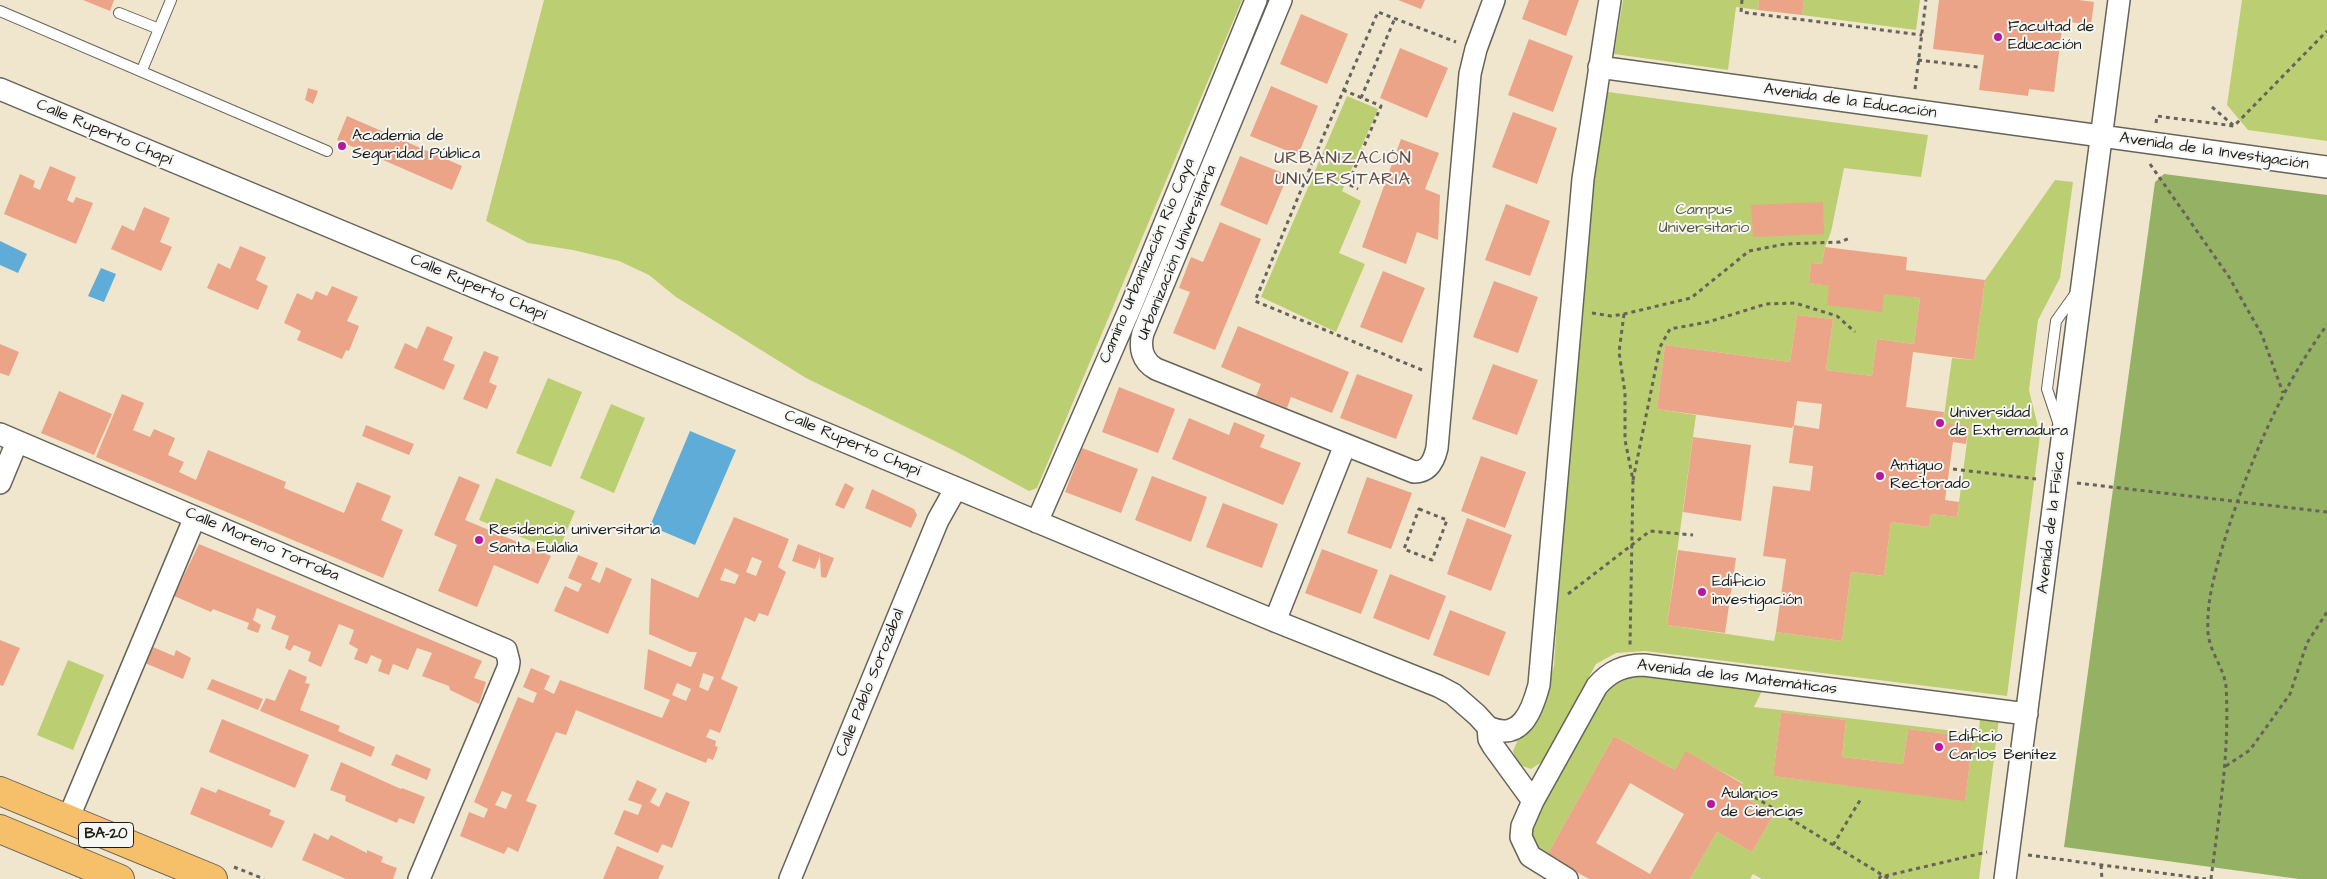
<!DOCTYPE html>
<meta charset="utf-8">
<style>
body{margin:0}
canvas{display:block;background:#f0e6ce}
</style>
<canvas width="2327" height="879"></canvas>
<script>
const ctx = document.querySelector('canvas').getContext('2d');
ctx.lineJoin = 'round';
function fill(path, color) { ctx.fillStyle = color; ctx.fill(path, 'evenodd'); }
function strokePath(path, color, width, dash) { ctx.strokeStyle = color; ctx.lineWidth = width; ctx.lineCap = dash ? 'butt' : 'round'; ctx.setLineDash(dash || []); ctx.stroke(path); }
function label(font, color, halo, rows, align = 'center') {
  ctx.font = font + ' "Architects Daughter",sans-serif'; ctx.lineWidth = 4; ctx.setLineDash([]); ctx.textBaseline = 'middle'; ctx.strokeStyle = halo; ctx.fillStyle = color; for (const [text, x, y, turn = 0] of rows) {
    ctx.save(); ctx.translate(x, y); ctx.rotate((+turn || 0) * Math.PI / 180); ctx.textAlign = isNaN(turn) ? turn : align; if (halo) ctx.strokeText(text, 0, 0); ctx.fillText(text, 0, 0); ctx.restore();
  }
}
fill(new Path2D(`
 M544,0H1242L1037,488L1029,491L955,451L806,378L676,297L649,275L619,261L573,250L528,243L486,221Z
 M1623,0H1759L1758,10L1736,7L1728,70L1614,54Z
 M1804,0H1920L1916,30L1802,15Z
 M2242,0H2327V141L2248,130L2227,105Z
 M1608,92L1928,135L1921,177L1844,168L1831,232L1825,247L1822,264L1811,263L1809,283L1920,298L1914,344L1877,339L1872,376L1826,370L1833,319L1797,315L1790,362L1665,345L1657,409L1696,415L1667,625L1774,641L1776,632L1842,641L1851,572L1884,576L1891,522L1929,527L1931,514L1957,517L1969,427L1943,423L1952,358L1974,360L1985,280L2055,180L2073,182L2060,278L2038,320L2029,390L2040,435L2007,696L1645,651L1616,653L1596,664L1543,761L1531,769L1517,764L1513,751L1519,737L1534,727L1554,666L1570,419L1593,182Z
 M1347,96L1378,109L1342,191L1361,201L1339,253L1365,264L1336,332L1261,297Z
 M548,378L582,392L551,467L516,453Z
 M611,404L645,418L614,493L580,478Z
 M496,478L575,511L558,552L479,520Z
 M68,660L104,675L73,750L37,735Z
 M1632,674L1763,689L1754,707L1781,710L1979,734L1980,716L1999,718L1979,879H1762L1753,874L1750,879H1690L1717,832L1752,852L1774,814L1737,793L1743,783L1686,752L1675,770L1614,736L1547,855L1589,879L1542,854L1533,843L1531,824L1606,685ZM1781,712L1846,720L1842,757L1903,764L1908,729L1973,737L1965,800L1773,776Z`), '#bcce72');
fill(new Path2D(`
 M2164,174L2327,195V879H2299L2064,847L2155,182Z`), '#95b164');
fill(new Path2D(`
 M0,241L27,254L18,273L0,265Z
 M101,268L116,274L104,302L88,296Z
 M690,431L736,450L695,545L650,526Z`), '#5facd8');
fill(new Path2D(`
 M83,0H114L110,11Z
 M1398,0H1425L1421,9Z
 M1529,0H1579L1566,36L1522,19Z
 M1759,0H1804L1802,15L1758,10Z
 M1939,0H2079L2094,2L2091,25L2063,21L2054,92L2029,89L2028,96L1979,90L1984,55L1933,49Z
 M1301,14L1348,34L1327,84L1280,64Z
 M1529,39L1573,56L1553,112L1508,95Z
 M1400,48L1448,68L1427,118L1380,98Z
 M1271,86L1318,106L1298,155L1250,136Z
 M308,88L318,91L313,104L305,100Z
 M1513,112L1557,128L1537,184L1492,167Z
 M347,116L462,166L452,190L337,140Z
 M1401,139L1439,153L1425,189L1440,195L1438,240L1417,232L1406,264L1362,247Z
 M1240,156L1288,175L1267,225L1220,205Z
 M50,166L76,177L67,200L73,203L76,197L93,203L76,244L4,214L20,174L35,181L33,187L40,190Z
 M1823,202L1824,234L1753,237L1751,205Z
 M1506,204L1550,221L1530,276L1485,260Z
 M144,207L170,218L160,242L172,247L161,271L111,249L122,225L134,231Z
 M1220,222L1261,239L1215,350L1173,333L1190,292L1179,288L1191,257L1203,262Z
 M240,246L266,257L256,280L268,286L258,310L207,288L218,263L230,269Z
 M1825,247L1907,257L1906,270L1985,280L1974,360L1913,352L1906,407L1944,412L1943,423L1969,426L1966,444L1953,442L1945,500L1959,502L1957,517L1931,514L1929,527L1891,522L1884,576L1851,572L1842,641L1776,632L1786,559L1763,556L1773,486L1810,491L1813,466L1789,463L1794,425L1792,428L1657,409L1665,345L1790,362L1797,315L1833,319L1826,370L1872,376L1877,339L1914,344L1920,298L1884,294L1882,312L1827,305L1829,286L1809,283L1811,263L1822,264ZM1797,401L1822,404L1819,429L1794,425Z
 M1383,271L1425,288L1402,343L1360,327Z
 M1494,281L1538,297L1518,353L1473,337Z
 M332,286L358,297L347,321L359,326L349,351L346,350L342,359L297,340L301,331L284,323L297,293L312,300L316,291L327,296Z
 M427,326L453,337L443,360L455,365L444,390L394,368L405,343L417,349Z
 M1238,326L1349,372L1332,413L1291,397L1287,408L1256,396L1261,384L1221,367Z
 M0,344L19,352L9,376L0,373Z
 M484,351L499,357L489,382L497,386L487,409L463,399Z
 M1493,364L1538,380L1517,435L1472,419Z
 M1357,374L1413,395L1396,439L1340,418Z
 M1119,387L1175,409L1158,453L1102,432Z
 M59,391L112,414L94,455L41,433Z
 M122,394L144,403L133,430L150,437L154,429L175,438L168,455L184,462L179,472L196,480L208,450L286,482L284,488L344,513L357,482L391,496L381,520L403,530L383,578L96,457Z
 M1189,418L1229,435L1234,422L1265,435L1260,447L1301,463L1283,505L1172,459Z
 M366,425L414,444L409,455L362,436Z
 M1693,437L1751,445L1741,521L1683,512Z
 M1082,448L1138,469L1121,513L1065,492Z
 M1481,456L1526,472L1505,528L1461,511Z
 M459,476L480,485L465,520L551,556L538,584L494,565L477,607L438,591L457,545L434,535Z
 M1152,476L1207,497L1191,542L1135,520Z
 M1367,477L1412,493L1391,549L1347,533Z
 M845,483L854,488L844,509L835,505Z
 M872,489L914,509L917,515L911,528L865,508Z
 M1223,503L1278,524L1262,568L1206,547Z
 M734,517L789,539L778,567L786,572L768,616L759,613L755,622L745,617L721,679L738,687L720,733L710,729L706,737L716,741L715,746L718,747L713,760L708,758L706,763L576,710L566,735L556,732L526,801L537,805L518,852L508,847L504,854L460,836L469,812L484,818L488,809L474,802L518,697L533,703L537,693L523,687L531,668L550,676L544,689L554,694L560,680L662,718L670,700L644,689L648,649L691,667L697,652H690L649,634L651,578L698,598ZM752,557L762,561L756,576L746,572ZM725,568L739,575L735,584L720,580ZM703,673L714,677L708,691L699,687ZM677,683L691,689L686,701L672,695ZM502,791L512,795L506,809L495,805Z
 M1467,518L1512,535L1491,591L1447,574Z
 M199,544L482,661L474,678L486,682L479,704L450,690L449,686L422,676L432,653L417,648L408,670L393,664L389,675L378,671L382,660L371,655L367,664L354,659L358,649L349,644L354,630L339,624L321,667L308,661L311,652L294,645L290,651L285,648L289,636L271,629L276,616L257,608L253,620L261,625L258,633L247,629L249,623L213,609L211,612L174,596Z
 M798,544L834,558L826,578L821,577L820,556L815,569L792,561Z
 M1322,549L1378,570L1361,614L1305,593Z
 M1678,550L1736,558L1725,633L1667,625Z
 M578,555L598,563L591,579L600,583L606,567L632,579L608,634L554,611L565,586L578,592L582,584L568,578Z
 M1390,574L1446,596L1429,640L1373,618Z
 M1450,610L1506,632L1489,676L1433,655Z
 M0,640L20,648L3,686L0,685Z
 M153,647L174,656L176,650L191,658L183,679L145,663Z
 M289,669L307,677L305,683L310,684L300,710L340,726L338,731L375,747L371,757L260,711L266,698L275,701Z
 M212,679L263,699L258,710L207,689Z
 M1781,712L1846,720L1842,757L1903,764L1908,729L1973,737L1965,801L1773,776Z
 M222,719L309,755L295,788L209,752Z
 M1614,736L1675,770L1686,751L1743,784L1737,793L1774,814L1752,852L1717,832L1690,879H1589L1547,855ZM1630,783L1684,814L1650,874L1596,843Z
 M396,754L431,769L427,780L391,765Z
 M341,762L401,789L402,788L425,797L414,824L399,818L397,823L345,801L346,796L330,790Z
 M637,780L657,789L650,802L659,807L666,792L690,802L672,848L662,844L658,853L614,834L624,810L638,815L642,805L628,800Z
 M201,787L216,793L218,789L271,810L269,815L285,821L272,848L190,814Z
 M314,833L328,840L331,835L367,853V850L383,857L381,862L397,868L393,879H346L302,860Z
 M617,846L664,866L658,879H603Z`), '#eba487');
const lane = new Path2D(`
 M0,11L327,151
 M119,13L159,29
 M142,70L171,0
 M2059,425L2047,389L2056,321L2076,293`);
const street = new Path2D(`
 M1281,0L1143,333C1139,348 1142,361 1156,369L1414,472C1429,472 1434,461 1437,448L1470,74L1476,49L1494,0
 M1599,67L2327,167
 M0,89L1275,621L1438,686L1453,694L1477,715L1488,727L1489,739L1493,746L1533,801
 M0,434L506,650L509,662L508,668L419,879
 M0,483L17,442
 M1037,522L1131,306L1256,0
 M1275,621L1345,445
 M1488,727C1521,742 1532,711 1539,685L1583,179L1610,0
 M68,819L195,517
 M790,879L938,520L956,488
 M1567,879L1530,856L1521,837L1522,826L1533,801L1597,686C1610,671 1624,665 1644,665L2027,714
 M2005,879L2119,0`);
const highway = new Path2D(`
 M0,791L213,879
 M0,829L120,879`);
strokePath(lane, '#66635a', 12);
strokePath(street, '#66635a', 24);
strokePath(highway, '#66635a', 30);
strokePath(new Path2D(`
 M1742,0L1741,12L1922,35
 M1918,60L1978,67
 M1915,89L1926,0
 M1343,90L1381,106L1348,184L1358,189
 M1361,98L1395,18
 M2212,107L2233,125
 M2156,123L2157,116L2234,126L2327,31
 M2150,164L2229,277L2262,335L2283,393
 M1592,313L1611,316L1624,314L1691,298L1749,251L1785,244L1840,242L1850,238
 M1624,314L1619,352L1625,393V440L1633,480L1630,645
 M1422,370L1255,301L1323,137L1378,12L1456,42
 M1953,469L2036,479
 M1633,480L1660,347L1670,329L1708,322L1766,304L1795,303L1837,316L1855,332
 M2077,483L2327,512
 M1419,509L1447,520L1432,560L1404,549Z
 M1568,594L1650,531L1693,535
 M2226,766L2250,750L2290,694L2307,643L2327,612
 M1748,793L1889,879
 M1833,845L1862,797
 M2028,855L2206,879
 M2101,865L2102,879
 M234,867L264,879
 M1885,876L1987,852
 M1879,879L1882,874
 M2211,879C2219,815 2230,751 2226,686C2224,668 2209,651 2208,632C2206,597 2218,562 2228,529C2252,457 2282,386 2327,325`), '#66635a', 3, [4, 4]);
strokePath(lane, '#fff', 10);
strokePath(street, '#fff', 21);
strokePath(highway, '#f6c06b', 28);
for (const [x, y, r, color] of [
 [1998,37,5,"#b5179e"],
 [342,146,5,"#b5179e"],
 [1940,423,5,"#b5179e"],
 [1880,476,5,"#b5179e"],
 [479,540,5,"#b5179e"],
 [1702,592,5,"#b5179e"],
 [1939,747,5,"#b5179e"],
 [1711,804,5,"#b5179e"]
]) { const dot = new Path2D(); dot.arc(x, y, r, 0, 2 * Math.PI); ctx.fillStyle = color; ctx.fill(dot); strokePath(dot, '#f6f6f2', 2); }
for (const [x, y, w] of [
 [106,835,55]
]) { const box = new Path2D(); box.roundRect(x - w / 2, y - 12.5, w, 25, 4); ctx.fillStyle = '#f6f6f2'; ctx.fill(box); strokePath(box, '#1c1c1c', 1); }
label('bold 15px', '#1c1c1c', null, [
 ["BA-20",106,835]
]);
label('16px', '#1c1c1c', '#f6f6f2', [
 ["Facultad de",2008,28],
 ["Educación",2008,46],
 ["Academia de",352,137],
 ["Seguridad Pública",352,155],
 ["Universidad",1950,414],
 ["de Extremadura",1950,432],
 ["Antiguo",1890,467],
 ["Rectorado",1890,485],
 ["Residencia universitaria",489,531],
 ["Santa Eulalia",489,549],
 ["Edificio",1712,583],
 ["investigación",1712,601],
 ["Edificio",1949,738],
 ["Carlos Benítez",1949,756],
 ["Aularios",1721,795],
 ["de Ciencias",1721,813]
], 'left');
label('16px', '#1c1c1c', '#f6f6f2', [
 ["Avenida de la Educación",1850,102,8],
 ["Calle Ruperto Chapí",104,133,23],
 ["Avenida de la Investigación",2214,152,8],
 ["Urbanización Universitaria",1178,253,-68],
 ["Camino Urbanización Río Caya",1148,261,-67],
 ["Calle Ruperto Chapí",478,288,23],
 ["Calle Ruperto Chapí",852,444,23],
 ["Avenida de la Física",2052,523,-83],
 ["Calle Moreno Torroba",262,545,23],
 ["Avenida de las Matemáticas",1737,678,7],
 ["Calle Pablo Sorozábal",871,683,-68]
]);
label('16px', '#545a3a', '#f6f6f2', [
 ["Campus",1704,211],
 ["Universitario",1704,229]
]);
ctx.letterSpacing = '1px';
label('18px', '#644c41', '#f6f6f2', [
 ["URBANIZACIÓN",1343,159],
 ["UNIVERSITARIA",1343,180]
]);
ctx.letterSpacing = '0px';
</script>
